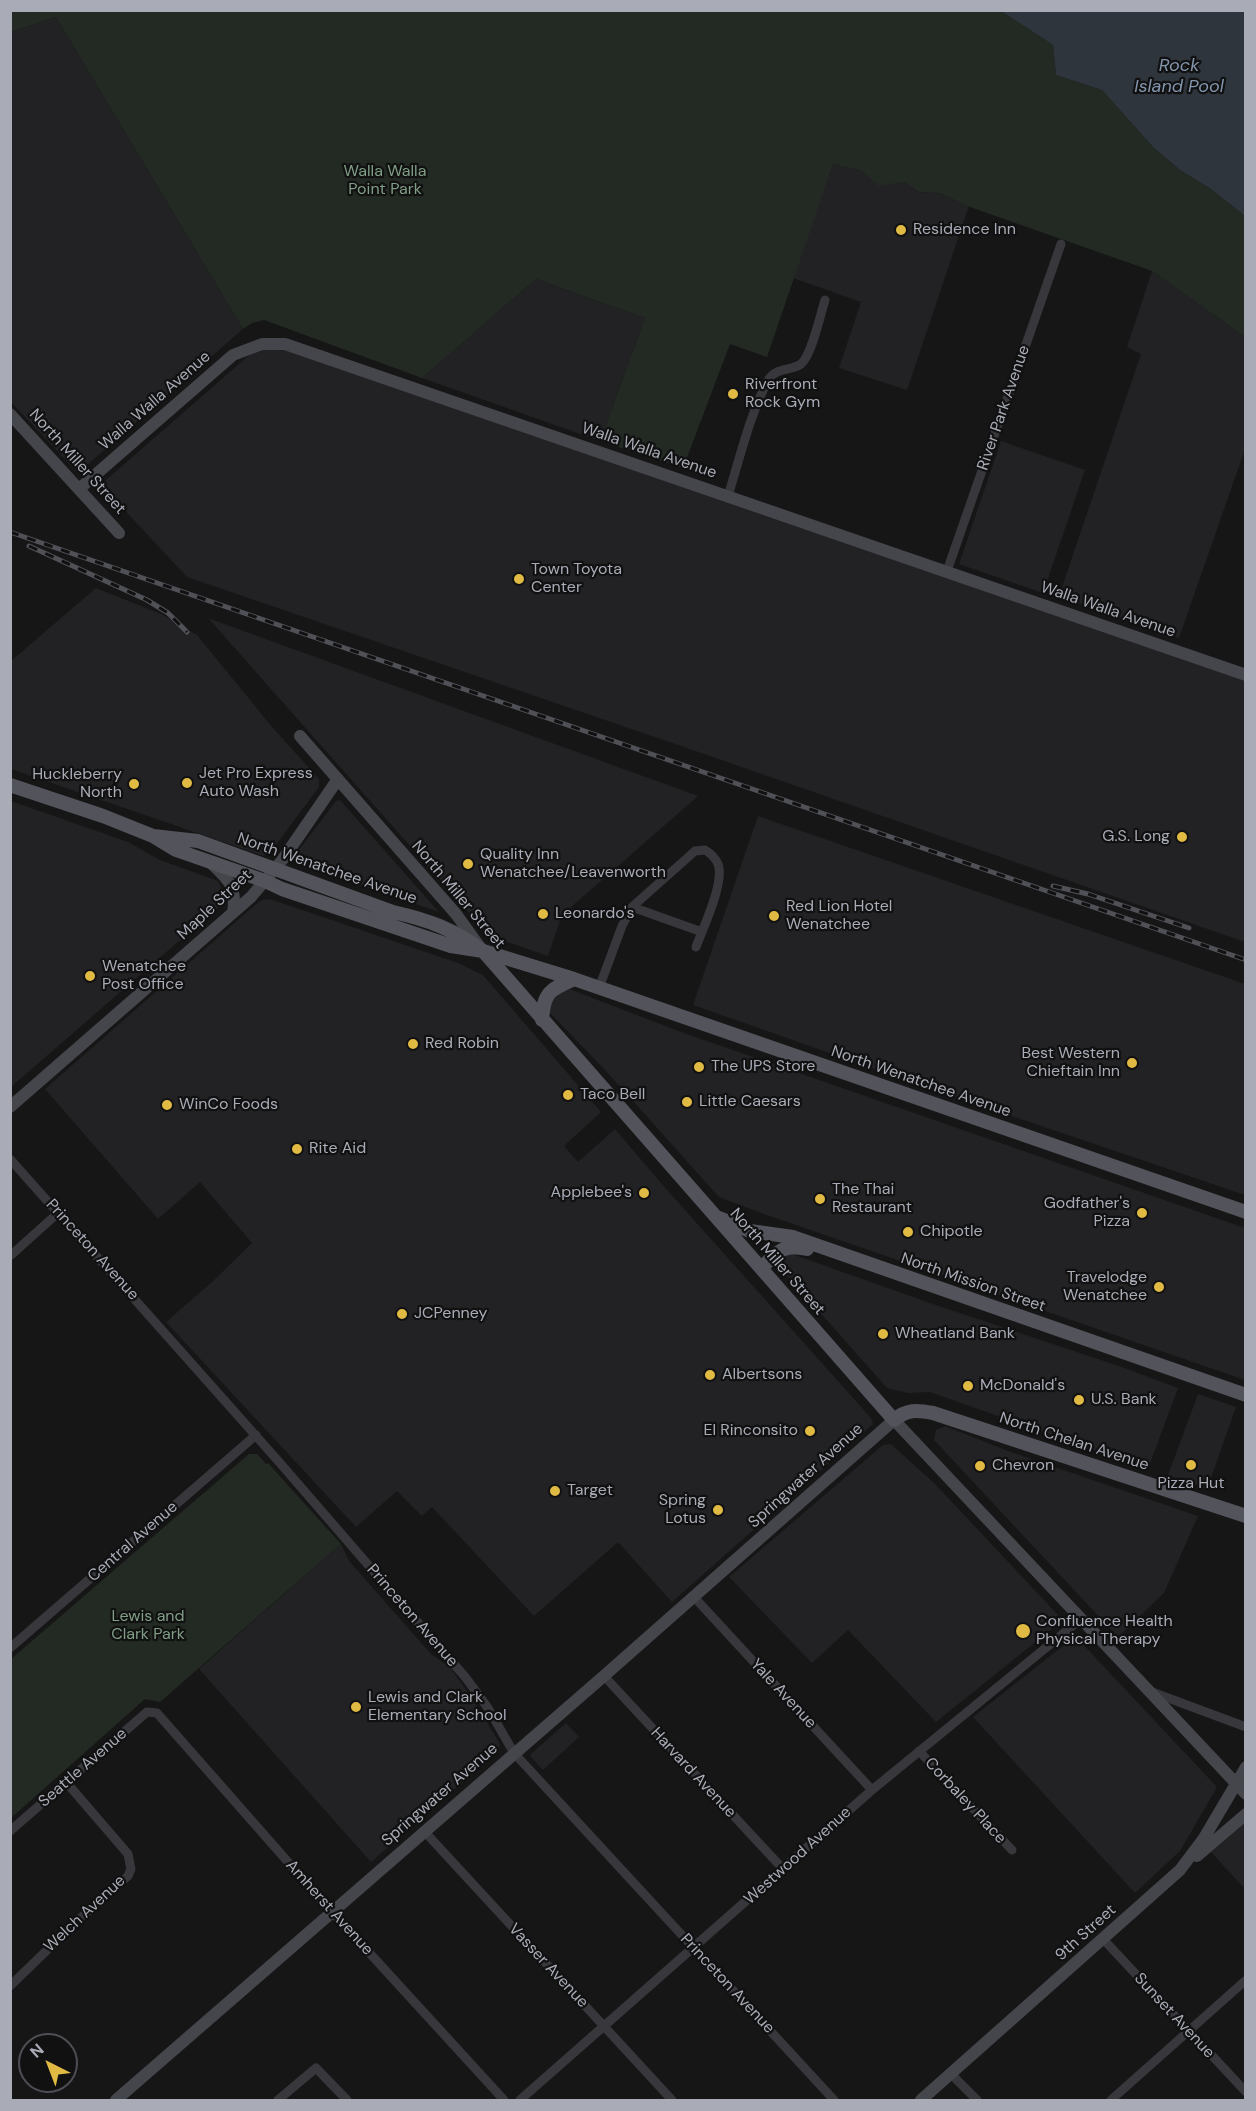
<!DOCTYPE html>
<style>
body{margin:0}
#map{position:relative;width:1256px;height:2111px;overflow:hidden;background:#161617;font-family:"DM Sans",sans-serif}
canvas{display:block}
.frame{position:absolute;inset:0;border:12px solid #a9acb6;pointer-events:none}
.north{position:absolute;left:18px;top:2033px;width:60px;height:60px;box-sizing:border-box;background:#111112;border:2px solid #4e4f54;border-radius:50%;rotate:318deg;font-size:16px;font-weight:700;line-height:24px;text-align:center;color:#a9acb6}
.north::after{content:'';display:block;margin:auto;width:21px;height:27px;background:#e1ba44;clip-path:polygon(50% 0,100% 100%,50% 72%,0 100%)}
</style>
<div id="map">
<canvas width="1256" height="2111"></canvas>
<div class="frame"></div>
<div class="north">N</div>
</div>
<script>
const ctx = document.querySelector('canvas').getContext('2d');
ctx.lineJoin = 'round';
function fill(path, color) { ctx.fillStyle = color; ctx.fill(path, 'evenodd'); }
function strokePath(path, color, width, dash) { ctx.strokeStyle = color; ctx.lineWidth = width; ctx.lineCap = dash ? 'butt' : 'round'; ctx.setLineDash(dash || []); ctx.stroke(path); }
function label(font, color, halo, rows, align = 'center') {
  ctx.font = font + ' "DM Sans",sans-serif'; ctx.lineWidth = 4.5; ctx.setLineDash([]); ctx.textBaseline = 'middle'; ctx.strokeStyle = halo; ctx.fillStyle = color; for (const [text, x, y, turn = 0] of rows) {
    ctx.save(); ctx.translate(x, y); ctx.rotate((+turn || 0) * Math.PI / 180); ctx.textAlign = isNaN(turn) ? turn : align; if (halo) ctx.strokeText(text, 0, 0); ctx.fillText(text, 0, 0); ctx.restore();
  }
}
fill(new Path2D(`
 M56,17L243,329L78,473L11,402V32Z
 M833,164L862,171L879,185L904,182L919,192L938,193L969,206L907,390L839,368L861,302L793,278Z
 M1152,271L1245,337V449L1179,638L1059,596L1141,354L1127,347Z
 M536,279L645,318L600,441L422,378Z
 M272,344L765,516L1038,608L1245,681V942L684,747L187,577L102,486L106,480L247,357L261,347Z
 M1001,441L1085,470L1043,593L959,564Z
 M96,588L161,614L197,635L273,728L319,779V787L272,850L264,856L11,769V661Z
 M208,618L698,796L562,915L548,956L490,936Z
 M340,800L439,912L298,864L295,855L336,801Z
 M11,801L128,842L160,860L218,881L225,897L223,903L184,939L179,941L11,1087Z
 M758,816L1245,984V1195L935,1090L693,1005Z
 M270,899L458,963L483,975L601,1112L564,1146L578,1162L615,1129L668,1191L871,1418L873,1424L672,1602L618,1542L534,1616L432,1507L422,1516L397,1491L356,1527L166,1322L212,1282L252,1243L200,1182L158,1219L45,1089L255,905L262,900Z
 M564,987L681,1032L1245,1228V1380L767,1215L719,1197L606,1071L545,1008L551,995Z
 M789,1253L930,1303L1119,1366L1178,1388L1148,1469L930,1392L908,1393L887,1388L776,1263Z
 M1198,1394L1236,1407L1207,1489L1168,1475Z
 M945,1426L1008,1451L1198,1516L1164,1593L1118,1637L934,1440L936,1430Z
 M891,1444L935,1484L1059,1616L1058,1624L936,1722L848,1630L812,1663L729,1577L883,1445Z
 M341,1544L349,1561L432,1655L449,1666L474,1701L500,1744L498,1751L371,1862L199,1669Z
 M1073,1638L1078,1639L1217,1787L1180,1851L1135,1893L973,1717Z
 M566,1723L579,1737L543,1770L531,1757V1754Z
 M1245,1821V1884L1243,1887L1211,1852Z`), '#222224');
fill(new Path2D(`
 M10,11H1001L1053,45L1056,75L1102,90L1153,147L1180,170L1211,189L1245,216V337L1152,271L970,207L939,193L919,192L904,182L879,186L862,171L833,164L767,357L730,344L683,468L600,441L645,318L536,279L422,378L264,320L252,323L243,329L56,17L11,32Z
 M249,1454H257L266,1464L268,1463L341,1544L160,1702L145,1699L11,1818V1659Z`), '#222a23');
fill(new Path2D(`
 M1001,11H1245V216L1211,189L1180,170L1153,147L1102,90L1056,75L1053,45Z`), '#2f353c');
strokePath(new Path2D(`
 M728,496C739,461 751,410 769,379C775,368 791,371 801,364C812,355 820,315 825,300
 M947,571L1061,244
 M632,907L702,932
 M599,988L622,926L632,907L695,851L705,850C710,853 715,857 718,864C725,882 703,928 696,947
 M10,1159L280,1463L466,1678L488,1708L514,1753L834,2100
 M10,1256L58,1213
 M694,1597L872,1790
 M10,1648L256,1435
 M604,1676L783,1869
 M1152,1692L1246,1727
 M919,1751L1012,1850
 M10,1831L147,1712L157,1713L332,1912L504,2100
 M424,1831L672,2100
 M1103,1939L1246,2092
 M10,1986L76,1922L128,1876L131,1869L128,1854L66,1782
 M951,2074L977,2100
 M278,2100L316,2068L347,2100
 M520,2100L872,1790L1081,1619
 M1111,2100L1246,1980`), '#37373c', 9);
strokePath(new Path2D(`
 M10,414L119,533
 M79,489L233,355L262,344H285L1246,675
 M300,736L456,914L479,946
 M211,863C230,881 237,887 233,913
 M10,1107L251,897L283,859L338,779
 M1197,1856L1246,1814
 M116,2100L605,1675L894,1420L1246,1794
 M921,2100L1180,1870L1204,1838L1246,1767`), '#45464c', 12);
strokePath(new Path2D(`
 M10,785L103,816L153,836L176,850L265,881L282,889L451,946L483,951L574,979L1246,1212
 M153,836L198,841L393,912C429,920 453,929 483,951L894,1420C907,1409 917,1410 933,1413L1246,1516
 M542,1020C544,992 549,990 574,979
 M719,1218L750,1231L793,1237L1246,1395
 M761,1268C780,1251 781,1244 807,1249`), '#53545b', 14);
const rail = new Path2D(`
 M10,532L1246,960
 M29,546L147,600L168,613L187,632
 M1053,886L1088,894L1189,928`);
strokePath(rail, '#505157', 5);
strokePath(rail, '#111112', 3, [9]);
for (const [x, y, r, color] of [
 [901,230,6,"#e1ba44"],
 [733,394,6,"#e1ba44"],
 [519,579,6,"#e1ba44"],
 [187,783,6,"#e1ba44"],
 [134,784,6,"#e1ba44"],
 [1182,837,6,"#e1ba44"],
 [468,864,6,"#e1ba44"],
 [543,914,6,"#e1ba44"],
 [774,916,6,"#e1ba44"],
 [90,976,6,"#e1ba44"],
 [413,1044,6,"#e1ba44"],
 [1132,1063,6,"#e1ba44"],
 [699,1067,6,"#e1ba44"],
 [568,1095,6,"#e1ba44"],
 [687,1102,6,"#e1ba44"],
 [167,1105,6,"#e1ba44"],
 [297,1149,6,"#e1ba44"],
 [644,1193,6,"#e1ba44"],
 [820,1199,6,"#e1ba44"],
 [1142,1213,6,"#e1ba44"],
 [908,1232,6,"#e1ba44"],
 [1159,1287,6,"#e1ba44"],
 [402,1314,6,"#e1ba44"],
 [883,1334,6,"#e1ba44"],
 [710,1375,6,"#e1ba44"],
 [968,1386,6,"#e1ba44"],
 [1079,1400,6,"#e1ba44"],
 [810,1431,6,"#e1ba44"],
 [1191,1465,6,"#e1ba44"],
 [980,1466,6,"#e1ba44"],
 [555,1491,6,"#e1ba44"],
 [718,1510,6,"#e1ba44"],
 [1023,1631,8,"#e1ba44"],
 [356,1707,6,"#e1ba44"]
]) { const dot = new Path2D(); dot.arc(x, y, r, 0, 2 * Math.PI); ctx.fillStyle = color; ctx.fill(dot); strokePath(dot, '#111112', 2); }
label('16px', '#819f86', '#111112', [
 ["Walla Walla",385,172],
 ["Point Park",385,190],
 ["Lewis and",148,1617],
 ["Clark Park",148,1635]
]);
label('16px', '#a9acb6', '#111112', [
 ["Residence Inn",913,230],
 ["Riverfront",745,385],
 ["Rock Gym",745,403],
 ["Town Toyota",531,570],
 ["Center",531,588],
 ["Jet Pro Express",199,774],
 ["Auto Wash",199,792],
 ["Huckleberry",122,775,"right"],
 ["North",122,793,"right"],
 ["G.S. Long",1170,837,"right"],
 ["Quality Inn",480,855],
 ["Wenatchee/Leavenworth",480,873],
 ["Red Lion Hotel",786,907],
 ["Wenatchee",786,925],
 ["Leonardo's",555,914],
 ["Wenatchee",102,967],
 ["Post Office",102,985],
 ["Red Robin",425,1044],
 ["Best Western",1120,1054,"right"],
 ["Chieftain Inn",1120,1072,"right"],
 ["The UPS Store",711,1067],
 ["Taco Bell",580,1095],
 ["Little Caesars",699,1102],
 ["WinCo Foods",179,1105],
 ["Rite Aid",309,1149],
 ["The Thai",832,1190],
 ["Restaurant",832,1208],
 ["Applebee's",632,1193,"right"],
 ["Godfather's",1130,1204,"right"],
 ["Pizza",1130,1222,"right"],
 ["Chipotle",920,1232],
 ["Travelodge",1147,1278,"right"],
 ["Wenatchee",1147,1296,"right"],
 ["JCPenney",414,1314],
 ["Wheatland Bank",895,1334],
 ["Albertsons",722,1375],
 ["McDonald's",980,1386],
 ["U.S. Bank",1091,1400],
 ["El Rinconsito",798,1431,"right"],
 ["Chevron",992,1466],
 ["Pizza Hut",1191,1484,"center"],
 ["Target",567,1491],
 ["Spring",706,1501,"right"],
 ["Lotus",706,1519,"right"],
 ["Confluence Health",1036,1622],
 ["Physical Therapy",1036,1640],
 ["Lewis and Clark",368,1698],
 ["Elementary School",368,1716]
], 'left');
label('16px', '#a9acb6', '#111112', [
 ["Walla Walla Avenue",155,401,-41],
 ["River Park Avenue",1004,408,-71],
 ["Walla Walla Avenue",649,451,19],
 ["North Miller Street",77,462,48],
 ["Walla Walla Avenue",1108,610,19],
 ["North Wenatchee Avenue",327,869,19],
 ["North Miller Street",458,895,50],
 ["Maple Street",215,905,-43],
 ["North Wenatchee Avenue",921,1082,19],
 ["Princeton Avenue",92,1250,48],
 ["North Miller Street",777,1262,49],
 ["North Mission Street",973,1283,19],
 ["North Chelan Avenue",1074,1442,18],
 ["Springwater Avenue",806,1476,-42],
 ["Central Avenue",133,1542,-41],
 ["Princeton Avenue",412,1616,49],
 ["Yale Avenue",783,1694,47],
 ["Seattle Avenue",83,1768,-41],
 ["Harvard Avenue",693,1773,47],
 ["Springwater Avenue",440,1795,-41],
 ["Corbaley Place",965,1801,47],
 ["Westwood Avenue",798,1856,-42],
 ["Amherst Avenue",329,1908,48],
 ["Welch Avenue",85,1914,-43],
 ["9th Street",1086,1933,-42],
 ["Vasser Avenue",548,1966,47],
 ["Princeton Avenue",727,1984,47],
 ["Sunset Avenue",1174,2016,47]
]);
label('italic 18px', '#8396ae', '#111112', [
 ["Rock",1179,66],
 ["Island Pool",1179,87]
]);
</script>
